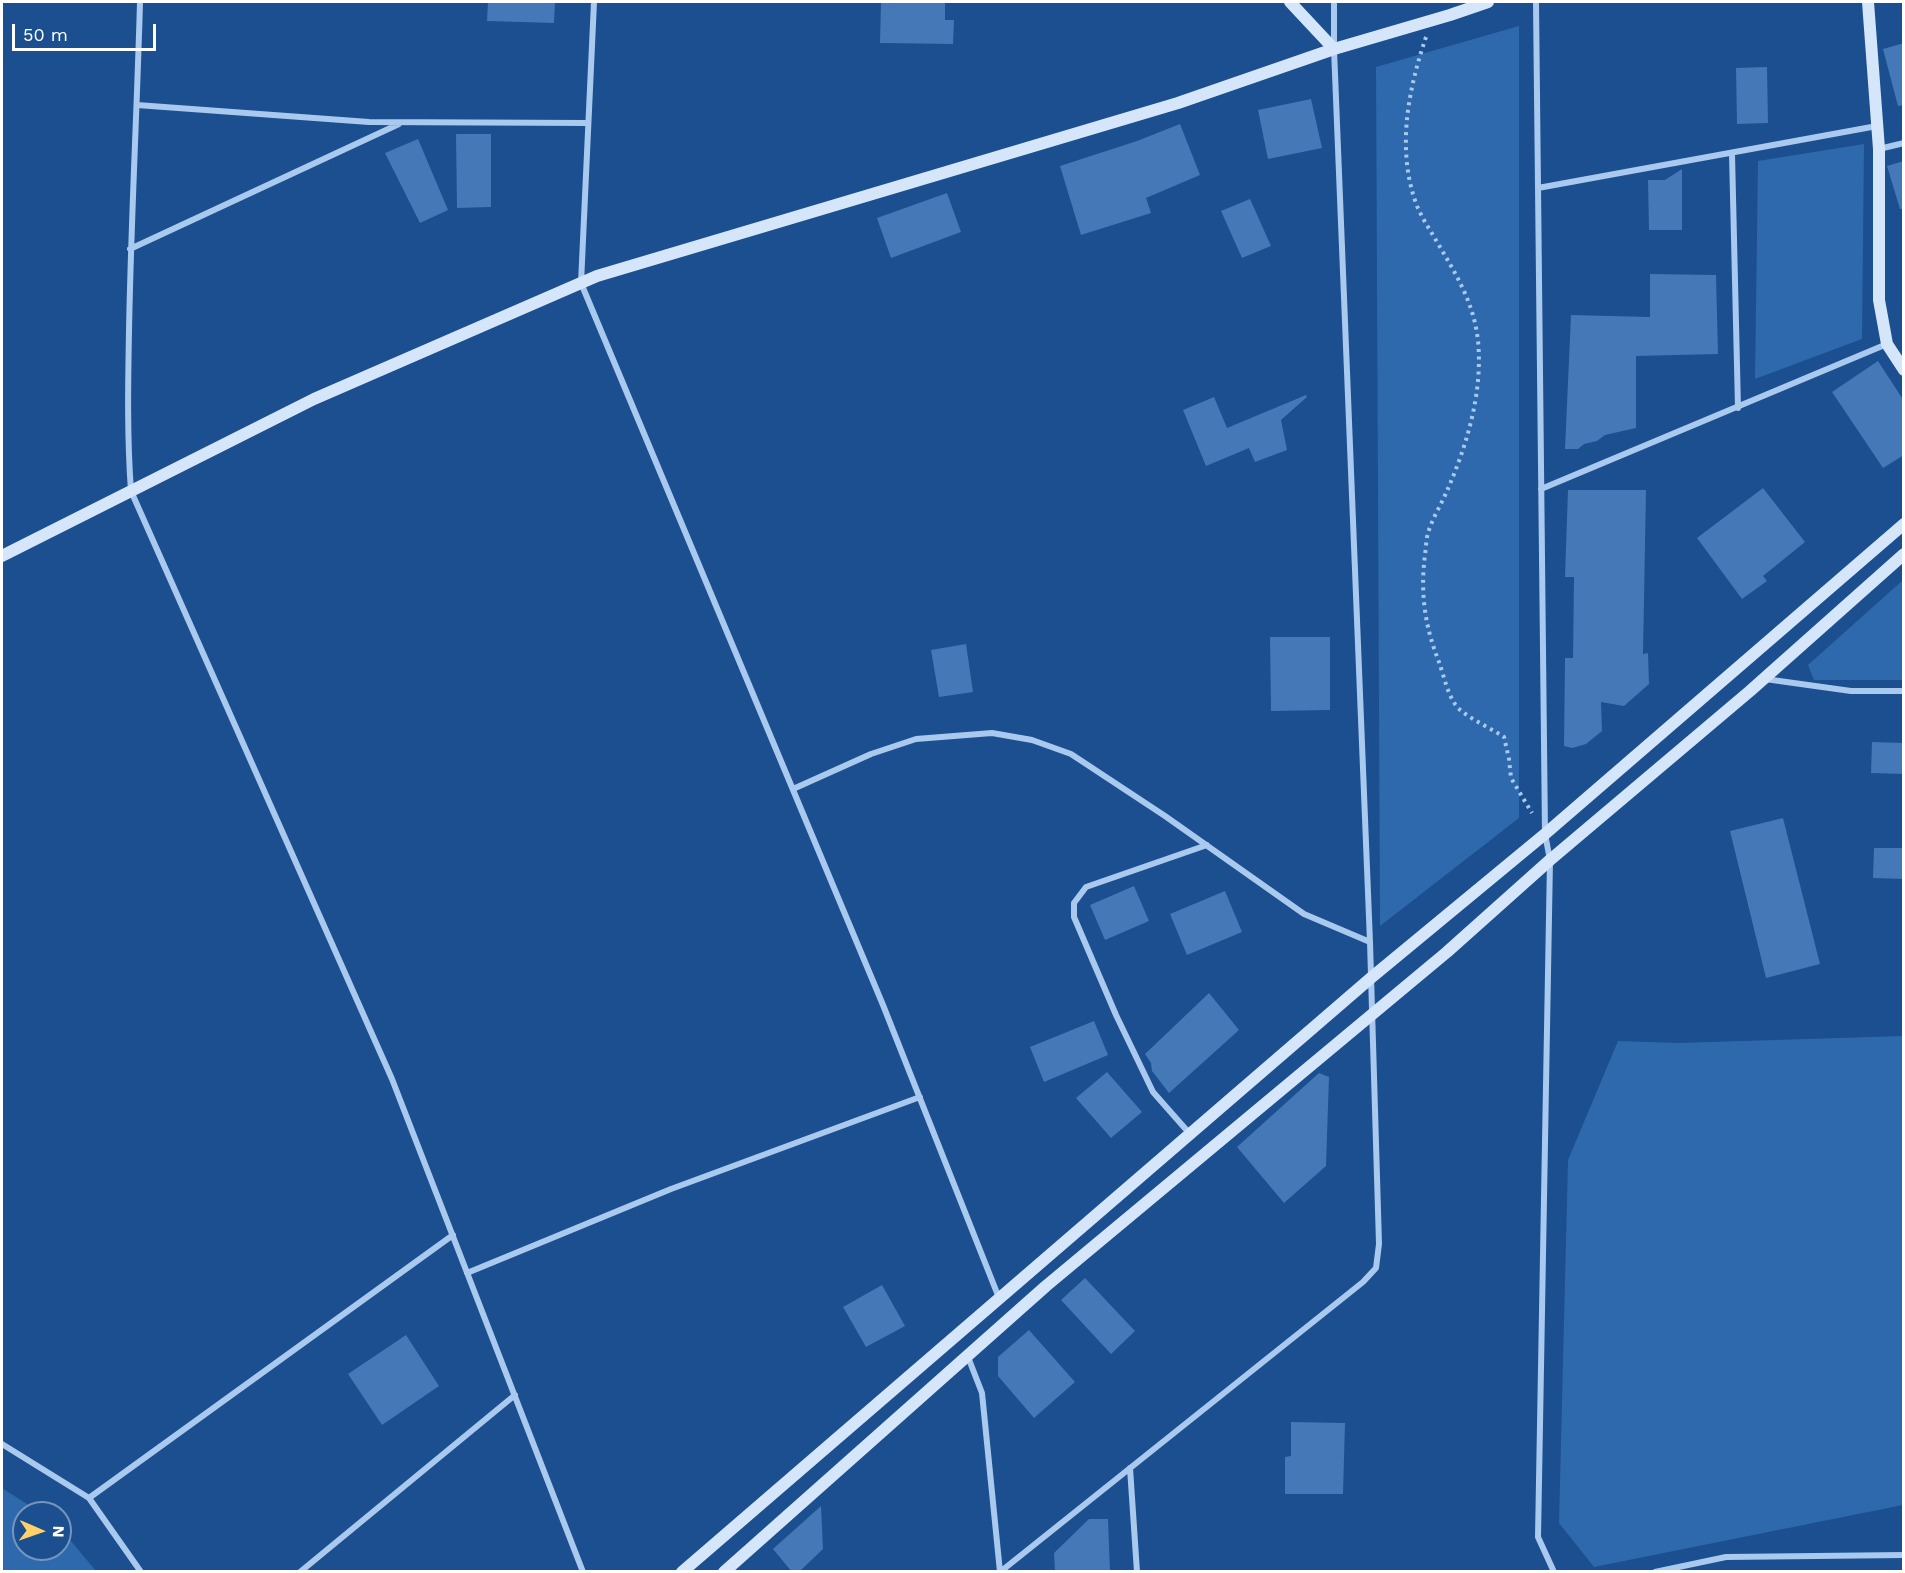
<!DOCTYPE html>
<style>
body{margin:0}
#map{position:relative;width:1905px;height:1573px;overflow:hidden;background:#1b4f8f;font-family:"Work Sans",sans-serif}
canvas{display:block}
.frame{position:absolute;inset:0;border:3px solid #fff;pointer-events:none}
.north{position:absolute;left:12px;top:1501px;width:60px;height:60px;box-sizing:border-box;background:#1b4f8f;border:2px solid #7695bc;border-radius:50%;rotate:92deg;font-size:16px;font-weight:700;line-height:24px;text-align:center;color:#fff}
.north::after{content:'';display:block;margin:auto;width:21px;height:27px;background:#ffd166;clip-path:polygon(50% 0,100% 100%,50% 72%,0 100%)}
.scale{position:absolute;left:12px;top:24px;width:144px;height:27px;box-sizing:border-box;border:3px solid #fff;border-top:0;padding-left:8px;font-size:18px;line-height:21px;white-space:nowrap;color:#fff;-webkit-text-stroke:4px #1b4f8f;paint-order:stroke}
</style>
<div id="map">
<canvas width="1905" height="1573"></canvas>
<div class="frame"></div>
<div class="north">N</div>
<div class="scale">50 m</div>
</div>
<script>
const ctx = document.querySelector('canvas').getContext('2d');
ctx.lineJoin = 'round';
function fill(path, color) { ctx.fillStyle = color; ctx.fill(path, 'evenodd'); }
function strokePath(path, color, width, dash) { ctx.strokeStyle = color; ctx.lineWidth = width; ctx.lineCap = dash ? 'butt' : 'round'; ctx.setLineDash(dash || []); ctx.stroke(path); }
fill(new Path2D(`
 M1519,26V818L1380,926L1376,67Z
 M1864,144L1862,339L1755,379L1758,161Z
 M1903,580V680H1814L1808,665Z
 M1903,1036V1505L1594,1567L1559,1523L1568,1160L1618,1041L1678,1043Z
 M2,1488L41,1513H24V1549H60V1528L96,1571H2Z`), '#2e69ad');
fill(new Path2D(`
 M488,2H555L554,23L487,21Z
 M881,2H945V20H954L953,44L880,43Z
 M1904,43V105L1898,106L1883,49Z
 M1767,67L1768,123L1737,124L1736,68Z
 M1311,99L1322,148L1268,159L1258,110Z
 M1180,124L1200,175L1146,198L1151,213L1081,235L1060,166L1137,141Z
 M456,134H491V207L457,208Z
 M418,139L448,210L420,223L385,153Z
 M1904,161V209H1900L1887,166Z
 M1682,169V230H1649L1648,180H1665Z
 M947,193L961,232L891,258L877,218Z
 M1250,199L1271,246L1242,258L1221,211Z
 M1650,274L1716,275L1718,354L1636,356V428L1605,435L1597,441L1584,444L1578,449H1565L1571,315L1650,317Z
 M1878,361L1904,401V455L1883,468L1832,392Z
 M1306,395L1307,397L1281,420L1287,450L1255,462L1249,448L1206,466L1183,410L1214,397L1227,428Z
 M1763,488L1805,542L1763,576L1767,581L1742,599L1697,538Z
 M1568,490H1646L1643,654L1648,653L1649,684L1624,706L1601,702L1602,731L1586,744L1572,748L1564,746L1565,658H1573L1574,577H1565Z
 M1270,637H1330V710L1271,711Z
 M966,644L973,692L939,697L931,650Z
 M1872,742L1904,743V774L1871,773Z
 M1783,818L1820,964L1766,978L1730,831Z
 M1874,848H1904V879L1873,878Z
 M1134,886L1149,921L1105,940L1090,905Z
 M1225,891L1242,932L1187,955L1170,914Z
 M1209,993L1239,1030L1169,1093L1152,1071L1151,1063L1145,1054Z
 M1094,1021L1108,1055L1044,1082L1030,1047Z
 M1107,1072L1142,1112L1111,1138L1076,1098Z
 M1319,1073L1329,1077L1326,1166L1284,1203L1237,1147Z
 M1085,1278L1135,1331L1111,1354L1061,1300Z
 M882,1285L905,1326L866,1347L843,1307Z
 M1029,1330L1075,1382L1034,1418L998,1376V1357Z
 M406,1335L439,1386L382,1425L348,1374Z
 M1291,1422L1345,1423L1343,1494H1285V1457L1291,1456Z
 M821,1506L823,1549L799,1572H792L773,1549Z
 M1089,1519H1108L1110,1572H1055L1054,1553Z`), '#4478b7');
strokePath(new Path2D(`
 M1426,37C1408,90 1396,151 1417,206C1422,218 1430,230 1437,242C1456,274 1474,303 1478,341C1483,392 1467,445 1447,491C1441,505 1432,519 1428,533C1426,540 1426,548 1425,555C1420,593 1425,627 1439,662C1444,676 1448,697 1458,708C1471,720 1489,727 1504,737L1509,759L1511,778L1532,813`), '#a9c9ee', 4, [3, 4.5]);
strokePath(new Path2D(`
 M140,2C137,111 131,221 129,331C128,384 127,437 131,491L392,1079L583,1572
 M594,2L581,283L883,1005L999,1298
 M1536,2L1545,834L1550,860L1538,1537L1554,1572
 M137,105L369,122L588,123
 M1879,149L1904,143
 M1732,154L1738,408
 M1538,188L1877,126
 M130,249L399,124
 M1541,489L1887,344
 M1765,679L1851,691H1904
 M793,789L871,754L916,739L992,733L1032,740L1071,754L1165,816L1304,914L1370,942
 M1190,1134L1153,1092L1116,1015L1074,917V903L1086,887L1207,845
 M467,1273L671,1189L920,1097
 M968,1357L982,1393L1000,1572
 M2,1444L89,1498L141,1572
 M1130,1468L1137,1572
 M89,1498L453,1235
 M300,1572L515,1395
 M1000,1572L1363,1282L1376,1268L1379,1244L1370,942L1334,49V2
 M1655,1572L1726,1557L1904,1555`), '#a9c9ee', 6);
strokePath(new Path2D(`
 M1290,2L1334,49
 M1868,2L1879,149V300L1887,344L1904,370
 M2,556L314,399L597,276L1178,103L1334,49L1450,15L1488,2
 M682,1572L1372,977L1545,834L1904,524
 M724,1572L1046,1286L1447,952L1550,860L1750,691L1904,554`), '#d6e6fa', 12);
</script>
